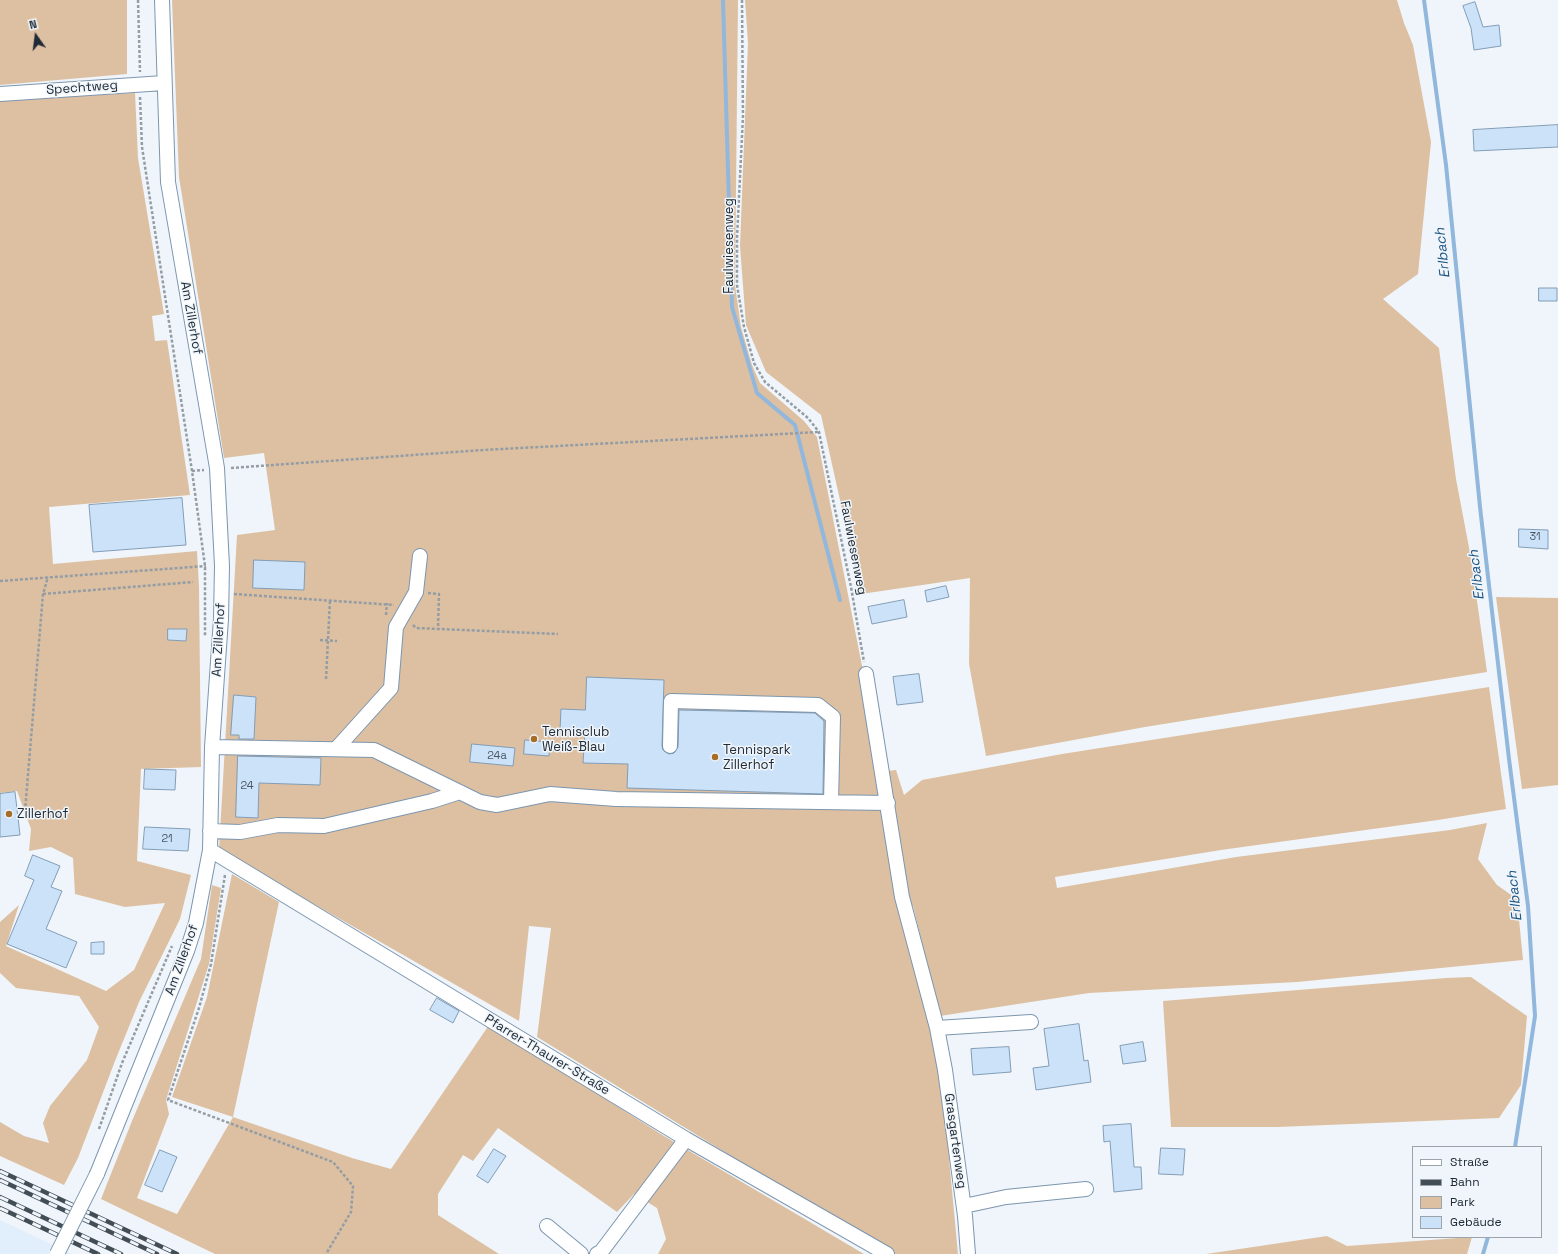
<!DOCTYPE html>
<meta charset="utf-8">
<style>
body{margin:0}
#map{position:relative;width:1558px;height:1254px;overflow:hidden;background:#eff5fa;font-family:"Space Grotesk",sans-serif}
canvas{display:block}
.legend{position:absolute;left:1412px;top:1146px;width:130px;height:92px;box-sizing:border-box;background:#eff5fa;border:1px solid #9ca4ab;margin:0;padding:5px 7px;list-style:none;font-size:12px;color:#202b35}
.legend li{display:flex;align-items:center;gap:8px;height:20px}
.legend b{width:20px;border:1px solid #9ca4ab}
.north{position:absolute;left:16px;top:16px;width:40px;height:40px;-webkit-text-stroke:3px #eff5fa;paint-order:stroke;rotate:346deg;font-size:11px;font-weight:700;line-height:16px;text-align:center;color:#202b35}
.north::after{content:'';display:block;margin:auto;width:14px;height:18px;background:#202b35;clip-path:polygon(50% 0,100% 100%,50% 72%,0 100%)}
</style>
<div id="map">
<canvas width="1558" height="1254"></canvas>
<ul class="legend">
<li><b style="height:5px;background:#fff"></b>Straße</li>
<li><b style="height:5px;background:#434d56"></b>Bahn</li>
<li><b style="height:11px;background:#ddc0a2"></b>Park</li>
<li><b style="height:11px;background:#cbe2f9"></b>Gebäude</li>
</ul>
<div class="north">N</div>
</div>
<script>
const ctx = document.querySelector('canvas').getContext('2d');
ctx.lineJoin = 'round';
function fill(path, color) { ctx.fillStyle = color; ctx.fill(path, 'evenodd'); }
function strokePath(path, color, width, dash) { ctx.strokeStyle = color; ctx.lineWidth = width; ctx.lineCap = dash ? 'butt' : 'round'; ctx.setLineDash(dash || []); ctx.stroke(path); }
function label(font, color, halo, rows, align = 'center') {
  ctx.font = font + ' "Space Grotesk",sans-serif'; ctx.lineWidth = 3; ctx.setLineDash([]); ctx.textBaseline = 'middle'; ctx.strokeStyle = halo; ctx.fillStyle = color; for (const [text, x, y, turn = 0] of rows) {
    ctx.save(); ctx.translate(x, y); ctx.rotate((+turn || 0) * Math.PI / 180); ctx.textAlign = isNaN(turn) ? turn : align; if (halo) ctx.strokeText(text, 0, 0); ctx.fillText(text, 0, 0); ctx.restore();
  }
}
fill(new Path2D(`
 M0,1220L72,1254H0Z`), '#e1effc');
fill(new Path2D(`
 M0,0H127V74L0,85Z
 M172,0H738L735,285L741,327L752,365L760,383L804,421L817,437L866,686L880,772L896,770L904,795L922,780L1062,754L1489,687L1506,809L1438,820L1221,850L1055,877L1057,888L1236,857L1450,830L1487,823L1478,859L1497,885L1517,899L1523,960L1297,982L1089,993L940,1016L913,906L900,903L930,1028L944,1105L958,1254H891L537,1037L551,928L529,926L519,1021L219,850L237,535L275,530L264,453L224,458L179,177Z
 M745,0H1397L1404,23L1413,45L1431,142L1418,274L1383,299L1439,348L1456,479L1471,558L1487,672L1145,727L986,756L969,664L970,578L861,594L821,415L766,372L746,325L740,246L748,43Z
 M135,93L138,158L164,314L152,316L155,341L167,340L190,495L49,507L53,564L197,551L199,587L201,767L141,769L137,861L191,875L180,919L139,1002L115,1061L78,1158L64,1185L0,1156V1122L24,1136L49,1143L43,1123L50,1106L87,1060L99,1027L79,996L16,988L0,973V922L19,905L6,946L106,991L134,970L165,903L125,907L75,894L73,858L51,847L29,851L31,829L17,791L0,793V100Z
 M1496,597L1558,598V785L1522,789Z
 M232,874L279,902L233,1117L352,1158L391,1169L489,1025L664,1136L864,1254H658L666,1239L657,1208L634,1194L617,1212L498,1128L473,1161L463,1155L438,1194V1215L499,1254H215L101,1199L132,1121L201,959L212,885L221,888L209,964L166,1100L169,1114L137,1198L177,1214L233,1117L172,1097L207,997Z
 M1471,977L1527,1016L1521,1085L1499,1118L1278,1127H1171L1163,1001L1446,978Z
 M1327,1236L1347,1246L1472,1237L1467,1254H1206Z`), '#ddc0a2');
strokePath(new Path2D(`
 M723,0L732,307L757,393L795,425L840,600
 M1424,0L1446,165L1480,507L1509,759L1528,906L1535,1016L1515,1147
 M1483,1254L1488,1237`), '#91b7dc', 4);
const building = new Path2D(`
 M1475,2L1483,27L1499,25L1501,46L1474,50L1471,28L1463,6Z
 M1558,125V147L1474,151L1473,130Z
 M1539,288H1557V301H1539Z
 M182,498L186,545L93,552L89,505Z
 M1519,529L1548,530V549L1519,547Z
 M254,560L305,562L304,590L253,588Z
 M946,586L949,597L927,602L925,591Z
 M904,600L907,617L872,624L868,607Z
 M168,629H187L186,641L168,640Z
 M919,674L923,702L897,705L893,677Z
 M587,677L664,680L662,746L663,750L669,754L674,753L678,747L679,710L815,713L824,721L823,794L627,788L628,764L583,763L585,731L560,730L561,709L585,710Z
 M234,695L256,697L254,739H239V735H231Z
 M525,740L550,742L549,756L524,754Z
 M472,744L515,748L513,766L470,762Z
 M238,756L321,758L320,785L259,783L258,818L236,817Z
 M145,769L176,770L175,790L144,789Z
 M15,792L20,835L0,837V794Z
 M145,827L190,829L188,851L143,849Z
 M33,855L60,866L51,887L62,891L46,929L77,942L66,968L7,944L34,880L25,876Z
 M104,942V954H91V943Z
 M437,998L459,1011L453,1023L430,1010Z
 M1079,1024L1084,1061L1088,1060L1091,1082L1036,1090L1033,1068L1049,1066L1044,1029Z
 M1143,1042L1146,1061L1123,1064L1120,1046Z
 M1009,1047L1011,1072L973,1075L971,1049Z
 M1131,1124L1134,1167H1141L1142,1189L1114,1192L1110,1141L1104,1142L1103,1126Z
 M1161,1148L1185,1149L1183,1175L1159,1174Z
 M494,1149L506,1156L488,1183L477,1176Z
 M160,1150L177,1157L162,1192L145,1185Z`);
fill(building, '#cbe2f9');
strokePath(building, '#829db6', 1);
const minor = new Path2D(`
 M0,94L164,83
 M866,674L902,897L937,1028L945,1070L965,1216L968,1254
 M670,746L671,701L818,705L833,717L831,802
 M212,747L374,750L480,802L497,805L550,794L616,799L888,803
 M336,749L391,688L396,627L416,592L420,556
 M210,831L240,832L278,825L324,826L432,801L460,792
 M210,850L686,1139L887,1254
 M937,1028L1031,1022
 M97,1174L187,951L196,923L210,850L212,747L221,619L222,566L217,468L168,182L162,0
 M964,1206L1006,1197L1086,1189
 M547,1226L581,1254
 M597,1254L601,1252L686,1139`);
strokePath(minor, '#7c96af', 16);
strokePath(new Path2D(`
 M138,0L140,72
 M742,0L743,116L737,238V285L744,327L754,363L765,382L808,418L819,432L851,587L864,662
 M140,97L142,147L192,471L205,566V636
 M231,468L483,450L819,432
 M192,471L204,470
 M0,581L206,566
 M428,593L439,594L438,629
 M43,594L193,582
 M234,594L394,605
 M386,615L387,603
 M413,625L416,628L558,634
 M320,640L337,641
 M326,679L330,600
 M25,811L43,594L48,577
 M225,875L211,964L199,1008L168,1100L333,1162L353,1186L351,1212L326,1254
 M99,1129L122,1063L172,946`), '#959da4', 2.5, [3, 2]);
strokePath(minor, '#fff', 14);
const rail = new Path2D(`
 M0,1171L177,1254
 M0,1180L157,1254
 M0,1197L121,1254
 M0,1208L98,1254`);
strokePath(rail, '#434d56', 4.5);
strokePath(rail, '#eff5fa', 3, [9]);
const minorBridge = new Path2D(`
 M57,1254L97,1174`);
strokePath(minorBridge, '#7c96af', 16, []);
strokePath(minorBridge, '#fff', 14);
for (const [x, y, r, color] of [
 [534,739,4,"#a56e29"],
 [715,757,4,"#a56e29"],
 [9,814,4,"#a56e29"]
]) { const dot = new Path2D(); dot.arc(x, y, r, 0, 2 * Math.PI); ctx.fillStyle = color; ctx.fill(dot); strokePath(dot, '#eff5fa', 1.5); }
label('11px', '#4b5966', null, [
 ["31",1535,537],
 ["24a",497,756],
 ["24",247,786],
 ["21",167,839]
]);
label('13px', '#202b35', '#eff5fa', [
 ["Spechtweg",82,88,-4],
 ["Faulwiesenweg",729,246,-90],
 ["Am Zillerhof",191,318,80],
 ["Faulwiesenweg",853,548,79],
 ["Am Zillerhof",219,640,-87],
 ["Am Zillerhof",182,960,-70],
 ["Pfarrer-Thaurer-Straße",547,1055,31],
 ["Grasgartenweg",955,1141,82]
]);
label('13px', '#202b35', '#eff5fa', [
 ["Tennisclub",542,732],
 ["Weiß-Blau",542,747],
 ["Tennispark",723,750],
 ["Zillerhof",723,765],
 ["Zillerhof",17,814]
], 'left');
label('italic 14px', '#1b5483', '#eff5fa', [
 ["Erlbach",1443,253,-96],
 ["Erlbach",1477,575,-97],
 ["Erlbach",1515,896,-96]
]);
</script>
